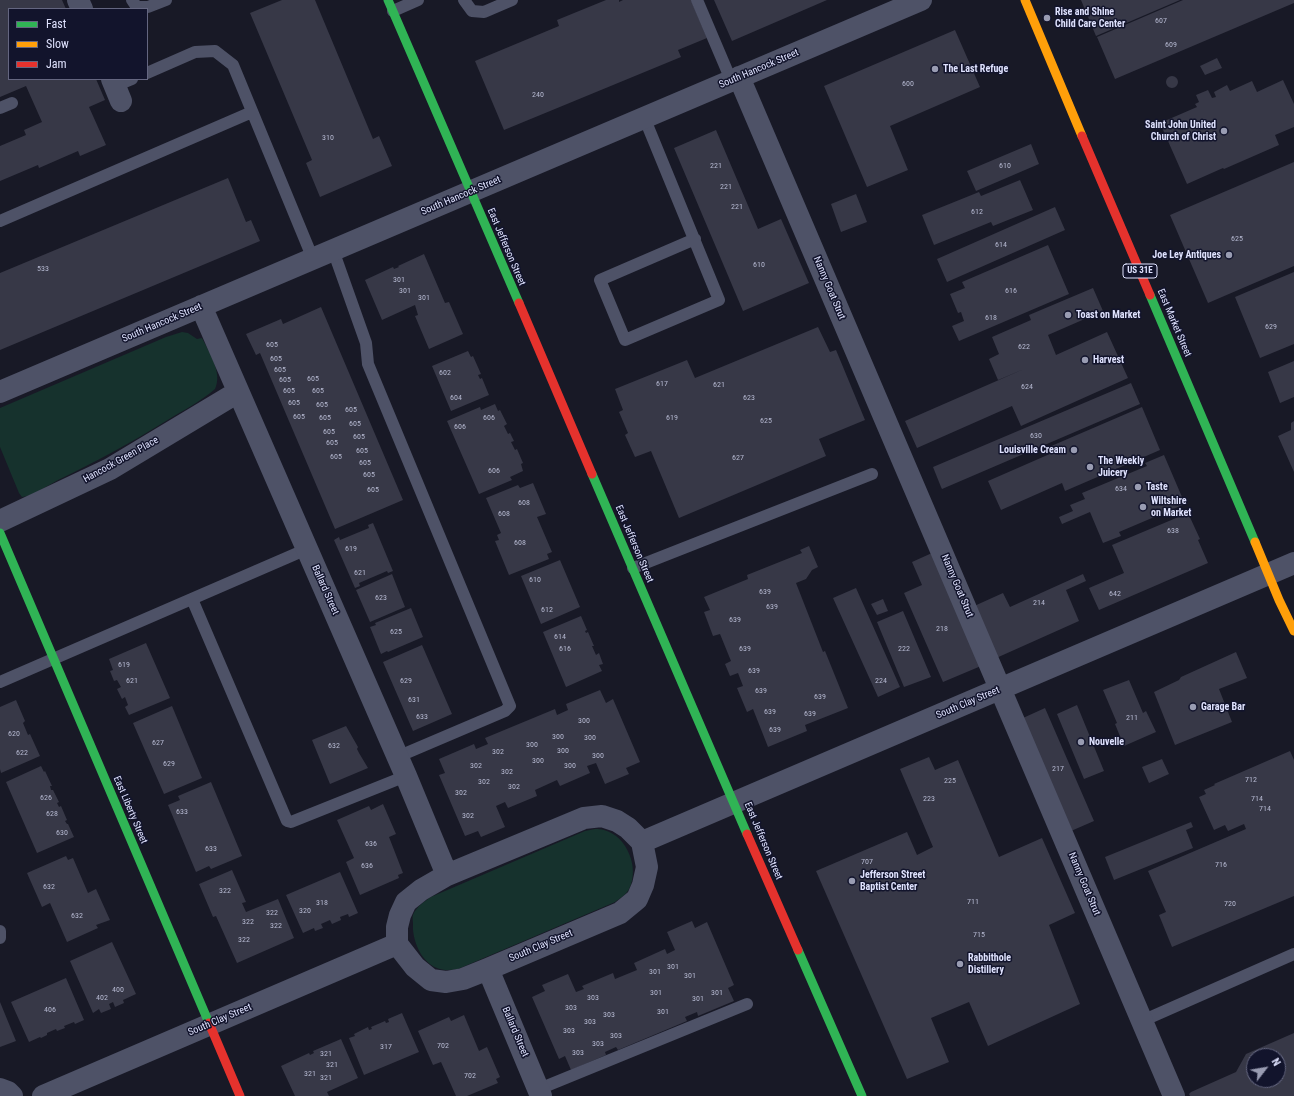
<!DOCTYPE html>
<style>
body{margin:0}
#map{position:relative;width:1294px;height:1096px;overflow:hidden;background:#181926;font-family:"Roboto Condensed",sans-serif}
canvas{display:block}
.legend{position:absolute;left:8px;top:8px;width:140px;height:72px;box-sizing:border-box;background:#12142c;border:1px solid #646680;margin:0;padding:5px 7px;list-style:none;font-size:12px;color:#dfe2fe}
.legend li{display:flex;align-items:center;gap:8px;height:20px}
.legend b{width:20px;border:1px solid #646680}
.north{position:absolute;left:1246px;top:1048px;width:40px;height:40px;box-sizing:border-box;background:#12142c;border:1px solid #646680;border-radius:50%;rotate:59deg;font-size:11px;font-weight:700;line-height:16px;text-align:center;color:#dfe2fe}
.north::after{content:'';display:block;margin:auto;width:14px;height:18px;background:#999cb2;clip-path:polygon(50% 0,100% 100%,50% 72%,0 100%)}
</style>
<div id="map">
<canvas width="1294" height="1096"></canvas>
<ul class="legend">
<li><b style="height:5px;background:#30b455"></b>Fast</li>
<li><b style="height:5px;background:#ff9f0a"></b>Slow</li>
<li><b style="height:5px;background:#e5322d"></b>Jam</li>
</ul>
<div class="north">N</div>
</div>
<script>
const ctx = document.querySelector('canvas').getContext('2d');
ctx.lineJoin = 'round';
function fill(path, color) { ctx.fillStyle = color; ctx.fill(path, 'evenodd'); }
function strokePath(path, color, width, dash) { ctx.strokeStyle = color; ctx.lineWidth = width; ctx.lineCap = dash ? 'butt' : 'round'; ctx.setLineDash(dash || []); ctx.stroke(path); }
function label(font, color, halo, rows, align = 'center') {
  ctx.font = font + ' "Roboto Condensed",sans-serif'; ctx.lineWidth = 3; ctx.setLineDash([]); ctx.textBaseline = 'middle'; ctx.strokeStyle = halo; ctx.fillStyle = color; for (const [text, x, y, turn = 0] of rows) {
    ctx.save(); ctx.translate(x, y); ctx.rotate((+turn || 0) * Math.PI / 180); ctx.textAlign = isNaN(turn) ? turn : align; if (halo) ctx.strokeText(text, 0, 0); ctx.fillText(text, 0, 0); ctx.restore();
  }
}
fill(new Path2D(`
 M182,332L188,333L197,339L202,338C209,352 223,373 215,389C200,402 182,411 166,421C131,443 95,462 58,480C48,485 33,496 22,497L19,493L0,447V408L166,337Z
 M595,829C598,829 601,829 604,830C627,836 640,868 629,889C626,895 620,898 615,902L458,969C451,970 444,971 437,968C421,962 412,940 413,924C413,921 412,917 413,915C416,907 425,901 431,897L585,831Z`), '#16322d');
fill(new Path2D(`
 M0,0H62L66,9H9V79H96L105,100L89,107L106,145L80,156L78,151L39,168L38,165L0,181V146L26,135L24,130L42,122L26,86L0,97Z
 M282,0H315L373,139L379,136L392,166L320,197L306,163L312,160L250,13Z
 M606,0H619V2L623,0H691L707,38L678,50L681,57L504,130L475,61L559,26L557,20Z
 M714,0H827L732,41Z
 M1081,0H1180L1096,36Z
 M1183,0H1294V3L1115,79L1097,37Z
 M955,30L980,87L890,126L908,170L867,187L824,86Z
 M1217,58L1222,68L1205,75L1200,66Z
 M1166 82a6 6 0 1 1 12 0a6 6 0 1 1-12 0Z
 M1283,80L1294,104V127L1275,135L1279,145L1224,169L1223,168L1187,184L1160,123L1197,107L1195,104L1199,102L1196,95L1208,90L1212,98L1216,97L1214,92L1227,85L1230,91L1252,81L1257,92Z
 M716,130L758,229L781,219L809,283L743,311L674,148Z
 M1031,144L1039,164L976,191L967,171Z
 M1294,162V266L1208,303L1170,215Z
 M228,178L246,222L251,220L260,241L0,350V273Z
 M1020,180L1033,210L993,226L991,222L934,245L922,215L979,192L981,196Z
 M856,194L867,222L841,232L831,204Z
 M1055,207L1065,230L947,282L937,259Z
 M1048,245L1069,294L959,341L952,326L964,321L961,312L958,313L950,294L965,288L962,282Z
 M424,254L445,303L449,302L463,334L429,349L415,316L418,315L415,305L382,320L365,280L393,267L394,269L399,267L398,266Z
 M1294,272V344L1260,358L1235,297Z
 M1093,288L1103,311L1048,335L1056,355L1107,332L1128,378L1021,426L1012,406L917,448L905,421L1024,369L998,380L989,359L999,354L992,337L1031,320L1029,315Z
 M321,307L403,500L335,529L260,353L256,355L246,334L281,319L283,324Z
 M818,327L830,352L836,350L865,420L819,439L826,456L679,518L651,451L635,457L625,435L628,433L619,412L623,410L615,389L687,360L695,378Z
 M468,351L471,357L473,356L481,374L478,375L480,379L482,378L489,395L451,411L432,366Z
 M1294,361V397L1280,403L1268,372Z
 M1131,383L1140,404L942,489L941,487L933,467Z
 M495,404L498,411L500,410L507,424L504,426L508,434L510,433L514,441L511,442L515,450L517,449L523,463L521,464L523,471L510,477L512,480L479,494L447,421L480,407L481,410Z
 M1142,407L1160,450L1065,491L1062,483L1001,510L988,481L1052,453L1049,447Z
 M1294,421V472L1278,436L1291,430V423Z
 M1164,455L1185,504L1119,532L1121,536L1103,543L1090,512L1062,524L1059,517L1073,511L1070,505L1085,499L1082,493L1147,466L1145,463Z
 M533,483L546,514L537,517L552,552L547,554L549,559L509,575L495,541L499,540L497,535L501,533L486,498L518,485L520,488Z
 M1188,513L1200,539L1198,540L1208,563L1099,610L1089,588L1124,573L1112,545Z
 M373,523L393,571L388,573L387,571L359,583L360,586L355,588L334,540L339,537L340,540L369,528L368,525Z
 M809,546L818,567L812,570L806,579L796,583L823,652L825,651L848,708L805,725L807,731L768,747L753,709L747,712L737,688L743,686L738,673L730,676L725,664L731,661L720,634L713,636L704,612L710,610L704,597L748,579L747,575L802,553L800,550Z
 M932,553L981,666L943,682L904,593L922,585L912,562Z
 M560,560L580,607L541,624L521,576Z
 M392,574L405,607L370,622L356,590Z
 M1083,574L1086,581L1066,590L1079,621L994,659L972,607L1003,593L1010,607Z
 M856,588L900,687L878,697L833,598Z
 M883,599L888,611L877,615L871,604Z
 M411,608L423,637L388,652L387,651L381,654L370,627L376,625L375,623Z
 M903,611L931,677L904,687L877,622Z
 M581,616L587,630L585,631L586,633L588,632L594,646H592L596,655L599,653L603,664L599,665L602,671L566,687L543,632Z
 M146,643L170,698L129,715L125,707L128,705L125,697L122,699L117,689L121,687L117,680L114,681L110,671L113,670L109,659Z
 M422,645L452,714L413,731L383,662Z
 M1236,652L1247,678L1219,689L1232,722L1175,745L1154,692L1179,680L1181,677Z
 M1129,680L1143,713L1146,711L1156,732L1124,746L1115,724L1117,723L1103,690Z
 M600,690L606,703L613,699L640,762L626,768L629,774L605,784L596,763L587,766L590,773L560,786L557,780L535,790L537,796L508,808L505,802L496,806L505,827L481,837L478,831L465,836L439,775L445,773L439,759L474,744L476,749L488,744L485,738L555,709L557,715L568,710L566,704Z
 M16,700L25,721L23,723L28,735L30,734L40,756L1,773L0,769V707Z
 M1077,705L1104,771L1084,779L1057,714Z
 M172,706L202,778L164,794L133,723Z
 M1045,708L1094,821L1071,831L1023,718Z
 M346,726L358,747L357,749L359,753L368,768L330,784L312,740Z
 M1290,751L1294,760V896L1172,947L1159,915L1166,912L1148,871L1246,829L1244,824L1228,831L1225,825L1214,830L1199,797L1206,794L1204,790L1215,785L1214,784Z
 M929,757L935,770L958,760L999,857L1042,838L1075,913L1049,925L1080,1004L988,1046L969,1002L931,1018L949,1062L907,1079L816,871L907,832L917,855L933,847L900,769Z
 M1162,759L1169,774L1149,783L1142,767Z
 M41,766L44,772L45,771L52,786H50L51,790H53L59,802L57,803L59,807L61,806L67,820L65,821L67,824H68L74,837L37,853L6,782Z
 M211,782L242,856L211,869L209,866L196,872L168,805L180,800L178,796Z
 M383,804L396,834L389,837L403,873L398,875L399,878L360,895L346,862L354,858L337,820L369,806L371,810Z
 M1191,822L1193,827L1186,830L1193,848L1114,880L1105,857Z
 M66,856L68,860L73,858L88,893L96,889L110,920L96,925L98,928L67,942L50,903L42,907L27,873Z
 M232,870L246,902L242,903L246,912L278,899L294,938L237,963L216,916L213,917L199,884Z
 M340,872L358,913L349,917L348,914L340,917L341,920L332,924L330,920L321,924L323,928L315,931L314,928L303,933L286,895Z
 M692,921L695,928L707,922L734,985L728,988L734,1001L698,1016L697,1012L685,1017L687,1021L618,1050L616,1047L605,1052L606,1055L571,1070L565,1056L559,1059L532,997L545,991L542,985L568,974L576,992L584,989L582,986L613,973L615,979L637,970L634,963L665,949L667,954L675,950L667,932Z
 M112,942L136,994L123,1000L124,1003L115,1007L113,1002L109,1004L111,1009L101,1013L99,1009L93,1013L70,961Z
 M66,978L84,1020L75,1024L74,1022L64,1026L65,1028L57,1031L56,1029L47,1033V1035L41,1038L40,1037L29,1042L11,1002Z
 M0,1002L16,1041L0,1047Z
 M402,1013L419,1052L364,1075L349,1038L355,1036L354,1034L368,1027L369,1030L372,1029L371,1027L385,1021L386,1023L389,1022L388,1019Z
 M464,1015L479,1051L487,1047L500,1077L496,1079L498,1083L467,1096H456L441,1062L433,1065L418,1031L449,1017L451,1021Z
 M1294,1033V1096H1190L1189,1094L1191,1092L1236,1072L1246,1054ZM1254,1056H1278V1080H1254Z
 M341,1039L358,1078L327,1092L329,1096H295L281,1066L309,1053L310,1055L314,1053L313,1051Z`), '#373847');
strokePath(new Path2D(`
 M132,0L136,6L148,7L166,0
 M464,0L472,11L484,12L512,0
 M697,0L731,80
 M393,11L418,0
 M147,73L195,52L215,51L233,65L313,259
 M115,86L132,79
 M0,108L12,103
 M644,117L719,300L625,340L600,280L695,239
 M0,221L252,112
 M333,250L366,343L368,364L510,706L505,711L397,757
 M633,568L872,474
 M192,599L287,821L291,822L406,776
 M0,682L307,549
 M0,931V938
 M1142,1021L1294,954
 M539,1089L747,1004`), '#4e5267', 12);
strokePath(new Path2D(`
 M78,0L82,9
 M739,77L1174,1096
 M112,79L121,101
 M201,306L406,776L447,875
 M0,392L921,0
 M0,521L110,469L238,392
 M602,816L617,821L628,828L642,842L647,867L643,885L637,899L620,913L488,969L463,979L446,982L431,980L415,967L397,944V927L400,915L406,902L421,890L447,875L584,818Z
 M642,842L1294,563
 M488,969L541,1096
 M0,1089L8,1092L12,1096
 M43,1096L397,944`), '#4e5267', 22);
strokePath(new Path2D(`
 M388,0L519,303
 M1150,295L1255,542
 M592,474L747,834
 M0,533L209,1023
 M798,950L862,1096`), '#30b455', 9);
strokePath(new Path2D(`
 M1025,0L1082,136
 M1255,542L1279,600L1294,631`), '#ff9f0a', 9);
strokePath(new Path2D(`
 M1082,136L1150,295
 M519,303L592,474
 M747,834L798,950
 M209,1023L240,1096`), '#e5322d', 9);
for (const [x, y, r, color] of [
 [1047,18,4,"#999cb2"],
 [935,69,4,"#999cb2"],
 [1224,131,4,"#999cb2"],
 [1229,255,4,"#999cb2"],
 [1068,315,4,"#999cb2"],
 [1085,360,4,"#999cb2"],
 [1074,450,4,"#999cb2"],
 [1090,467,4,"#999cb2"],
 [1138,487,4,"#999cb2"],
 [1143,507,4,"#999cb2"],
 [1193,707,4,"#999cb2"],
 [1081,742,4,"#999cb2"],
 [852,881,4,"#999cb2"],
 [960,964,4,"#999cb2"]
]) { const dot = new Path2D(); dot.arc(x, y, r, 0, 2 * Math.PI); ctx.fillStyle = color; ctx.fill(dot); strokePath(dot, '#12142c', 1.5); }
label('8px', '#b5b8d0', null, [
 ["607",1161,21],
 ["609",1171,45],
 ["600",908,84],
 ["240",538,95],
 ["310",328,138],
 ["221",716,166],
 ["610",1005,166],
 ["221",726,187],
 ["221",737,207],
 ["612",977,212],
 ["625",1237,239],
 ["614",1001,245],
 ["610",759,265],
 ["533",43,269],
 ["301",399,280],
 ["301",405,291],
 ["616",1011,291],
 ["301",424,298],
 ["618",991,318],
 ["629",1271,327],
 ["605",272,345],
 ["622",1024,347],
 ["605",276,359],
 ["605",280,370],
 ["602",445,373],
 ["605",313,379],
 ["605",285,380],
 ["617",662,384],
 ["621",719,385],
 ["624",1027,387],
 ["605",289,391],
 ["605",318,391],
 ["604",456,398],
 ["623",749,398],
 ["605",294,403],
 ["605",322,405],
 ["605",351,410],
 ["605",299,417],
 ["605",325,418],
 ["606",489,418],
 ["619",672,418],
 ["625",766,421],
 ["605",355,424],
 ["606",460,427],
 ["605",329,432],
 ["630",1036,436],
 ["605",359,437],
 ["605",332,443],
 ["605",362,451],
 ["605",336,457],
 ["627",738,458],
 ["605",365,463],
 ["606",494,471],
 ["605",369,475],
 ["634",1121,489],
 ["605",373,490],
 ["608",524,503],
 ["608",504,514],
 ["638",1173,531],
 ["608",520,543],
 ["619",351,549],
 ["621",360,573],
 ["610",535,580],
 ["639",765,592],
 ["642",1115,594],
 ["623",381,598],
 ["214",1039,603],
 ["639",772,607],
 ["612",547,610],
 ["639",735,620],
 ["218",942,629],
 ["625",396,632],
 ["614",560,637],
 ["616",565,649],
 ["639",745,649],
 ["222",904,649],
 ["619",124,665],
 ["639",754,671],
 ["621",132,681],
 ["629",406,681],
 ["224",881,681],
 ["639",761,691],
 ["639",820,697],
 ["631",414,700],
 ["639",770,712],
 ["639",810,714],
 ["633",422,717],
 ["211",1132,718],
 ["300",584,721],
 ["639",775,730],
 ["620",14,734],
 ["300",558,737],
 ["300",590,738],
 ["627",158,743],
 ["300",532,745],
 ["632",334,746],
 ["300",563,751],
 ["302",498,752],
 ["622",22,753],
 ["300",598,756],
 ["300",538,761],
 ["629",169,764],
 ["302",476,766],
 ["300",570,766],
 ["217",1058,769],
 ["302",507,772],
 ["712",1251,780],
 ["225",950,781],
 ["302",484,782],
 ["302",514,787],
 ["302",461,793],
 ["626",46,798],
 ["223",929,799],
 ["714",1257,799],
 ["714",1265,809],
 ["633",182,812],
 ["628",52,814],
 ["302",468,816],
 ["630",62,833],
 ["636",371,844],
 ["633",211,849],
 ["707",867,862],
 ["716",1221,865],
 ["636",367,866],
 ["632",49,887],
 ["322",225,891],
 ["711",973,902],
 ["318",322,903],
 ["720",1230,904],
 ["320",305,911],
 ["322",272,913],
 ["632",77,916],
 ["322",248,922],
 ["322",276,926],
 ["715",979,935],
 ["322",244,940],
 ["301",673,967],
 ["301",655,972],
 ["301",690,976],
 ["400",118,990],
 ["301",656,993],
 ["301",717,993],
 ["402",102,998],
 ["303",593,998],
 ["301",698,999],
 ["303",571,1008],
 ["406",50,1010],
 ["301",663,1012],
 ["303",609,1015],
 ["303",590,1022],
 ["303",569,1031],
 ["303",616,1036],
 ["303",598,1044],
 ["702",443,1046],
 ["317",386,1047],
 ["303",578,1053],
 ["321",326,1054],
 ["321",332,1065],
 ["321",310,1074],
 ["702",470,1076],
 ["321",326,1078]
]);
for (const [x, y, w] of [
 [1140,271,34]
]) { const box = new Path2D(); box.roundRect(x - w / 2, y - 7, w, 14, 3); ctx.fillStyle = '#12142c'; ctx.fill(box); strokePath(box, '#dfe2fe', 1); }
label('bold 9px', '#dfe2fe', null, [
 ["US 31E",1140,271]
]);
label('bold 10px', '#dfe2fe', '#12142c', [
 ["Rise and Shine",1055,12],
 ["Child Care Center",1055,24],
 ["The Last Refuge",943,69],
 ["Saint John United",1216,125,"right"],
 ["Church of Christ",1216,137,"right"],
 ["Joe Ley Antiques",1221,255,"right"],
 ["Toast on Market",1076,315],
 ["Harvest",1093,360],
 ["Louisville Cream",1066,450,"right"],
 ["The Weekly",1098,461],
 ["Juicery",1098,473],
 ["Taste",1146,487],
 ["Wiltshire",1151,501],
 ["on Market",1151,513],
 ["Garage Bar",1201,707],
 ["Nouvelle",1089,742],
 ["Jefferson Street",860,875],
 ["Baptist Center",860,887],
 ["Rabbithole",968,958],
 ["Distillery",968,970]
], 'left');
label('10px', '#dfe2fe', '#12142c', [
 ["South Hancock Street",759,69,-23],
 ["South Hancock Street",461,196,-23],
 ["East Jefferson Street",506,247,67],
 ["Nanny Goat Strut",829,288,67],
 ["South Hancock Street",162,323,-23],
 ["East Market Street",1174,323,67],
 ["Hancock Green Place",121,460,-29],
 ["East Jefferson Street",634,544,67],
 ["Nanny Goat Strut",957,586,67],
 ["Ballard Street",325,590,66],
 ["South Clay Street",968,703,-23],
 ["East Liberty Street",130,810,67],
 ["East Jefferson Street",763,841,67],
 ["Nanny Goat Strut",1084,884,67],
 ["South Clay Street",541,946,-23],
 ["South Clay Street",220,1020,-23],
 ["Ballard Street",515,1032,67]
]);
</script>
